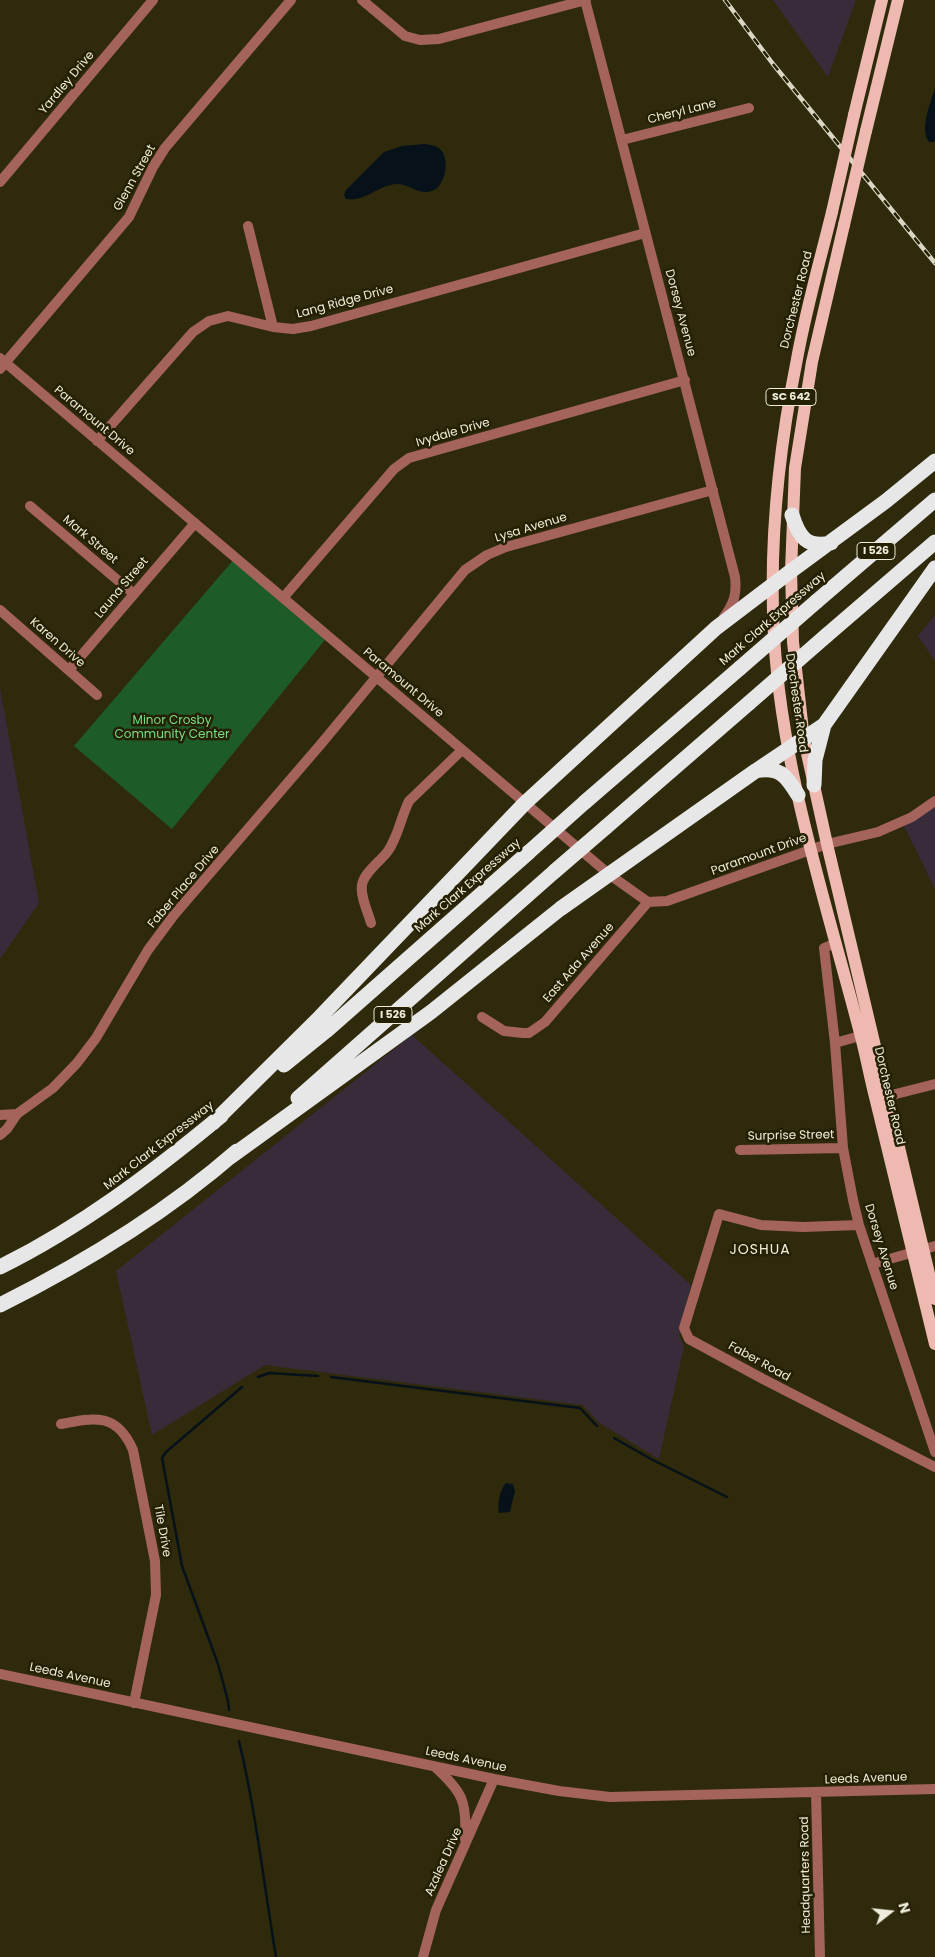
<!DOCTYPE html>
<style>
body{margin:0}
#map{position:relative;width:935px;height:1957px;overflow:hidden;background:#2f2a0c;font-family:Poppins,sans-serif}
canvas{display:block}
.north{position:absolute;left:865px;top:1887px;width:50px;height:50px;-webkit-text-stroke:4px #252003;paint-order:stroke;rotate:74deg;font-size:14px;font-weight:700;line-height:20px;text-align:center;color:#eeecda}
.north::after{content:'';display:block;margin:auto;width:18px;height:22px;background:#eeecda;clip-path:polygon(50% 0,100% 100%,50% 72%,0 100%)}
</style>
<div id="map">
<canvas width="935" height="1957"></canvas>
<div class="north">N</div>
</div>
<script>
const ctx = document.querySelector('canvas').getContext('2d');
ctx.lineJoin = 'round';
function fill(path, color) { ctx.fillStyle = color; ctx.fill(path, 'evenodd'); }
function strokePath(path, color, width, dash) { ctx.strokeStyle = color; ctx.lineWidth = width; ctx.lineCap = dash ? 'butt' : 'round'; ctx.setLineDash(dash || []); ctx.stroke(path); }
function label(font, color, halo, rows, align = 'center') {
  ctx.font = font + ' Poppins,sans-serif'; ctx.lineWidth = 5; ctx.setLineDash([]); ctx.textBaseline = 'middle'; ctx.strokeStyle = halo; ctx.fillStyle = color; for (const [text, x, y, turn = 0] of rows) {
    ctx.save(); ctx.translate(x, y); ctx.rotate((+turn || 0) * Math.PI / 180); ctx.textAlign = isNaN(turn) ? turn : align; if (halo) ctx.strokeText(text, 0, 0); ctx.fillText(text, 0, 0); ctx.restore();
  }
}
fill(new Path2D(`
 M773,0H856L828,77Z
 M935,615V661L918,636Z
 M0,688L39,903L0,959Z
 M935,801V889L902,822Z
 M412,1035L691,1285L679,1336L684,1346L659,1459L598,1422L583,1405L265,1365L152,1435L116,1271Z`), '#392c3a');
fill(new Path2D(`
 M235,558L328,636L172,829L74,746Z`), '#1d5b29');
fill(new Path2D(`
 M935,88V140L934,142H929C919,128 931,103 935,88Z
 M425,144C430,145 436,145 440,149C450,158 446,184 434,190C420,197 410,184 397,184C378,185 366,202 346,199L344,195L346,190L384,152L402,146Z
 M506,1483L513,1484L515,1491L510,1512L499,1513C497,1504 500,1489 506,1483Z`), '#06111a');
strokePath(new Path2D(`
 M258,1377L269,1373L318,1376
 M331,1377L580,1408L597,1426
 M614,1438L651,1459L727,1497
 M229,1710L228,1701L218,1664L182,1566L162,1458L166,1452L242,1387
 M239,1741C256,1812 264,1885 276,1957`), '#06111a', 2.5);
strokePath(new Path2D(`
 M362,0L405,36L420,40L439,39L586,0
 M585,0L735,577C737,594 734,603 724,617
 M622,140L749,108
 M0,182L153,0
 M248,226L273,327
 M0,358L610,875L648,902L667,901L827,844L878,832L912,817L935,801
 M0,369L129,217L153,167L165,148L291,0
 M97,441L193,332L209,321L228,316L273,327L293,329L311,326L645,233
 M30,506L134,594
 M283,598L394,469L409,458L685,380
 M0,610L97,695
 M69,670L195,523
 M371,923C368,912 360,896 362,885C364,872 381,861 388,851C398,837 401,817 409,801L462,750
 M482,1017L504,1031L523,1033H529L545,1022L648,902
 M867,1034L835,1043L843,1148L853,1200L859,1225L935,1452
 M835,1043L824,948L836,943
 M880,1098L935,1084
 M0,1115L17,1114
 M0,1135L7,1129L17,1114L53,1088L77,1063L96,1038L148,950L174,915L321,744L465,570L487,555L506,547L713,490
 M740,1150L843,1148
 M859,1225L803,1227L761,1225L719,1214L684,1328L689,1339L763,1379L935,1467
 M872,1264L935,1246
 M61,1424C95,1417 117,1413 133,1450L155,1561L156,1595L134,1703
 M0,1674L494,1779L559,1791L610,1797L935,1789
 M435,1767C463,1792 467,1802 465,1839
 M816,1793L820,1957
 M423,1957L436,1910L494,1779`), '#a4645b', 10);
strokePath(new Path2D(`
 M854,115L882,0
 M866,131L898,0
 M832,212C820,261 806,309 797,359C779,448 769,546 774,636C782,772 826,902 860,1033C866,1055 870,1078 876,1101C895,1182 916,1263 935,1344
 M844,225L812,362L795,468L791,571L793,642L804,740L827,844L935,1299`), '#eeb9b0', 12);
strokePath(new Path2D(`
 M792,515C799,537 806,548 831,543
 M817,601L935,500
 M827,635L935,542
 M755,771C779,766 786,775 798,795
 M814,785L815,760L824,725
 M585,802L740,668
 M606,827L749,703
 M284,1065L326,1031L529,852
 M298,1098L555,871
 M213,1123L320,1017L525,803L716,628L791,571L886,501L935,461
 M229,1158L431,1012L560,909L754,772L824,725L935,568
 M0,1267C81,1227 152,1173 221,1116
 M0,1305C84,1263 166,1213 237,1151`), '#e7e7e7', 15);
const rail = new Path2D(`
 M725,0L773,64L935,263`);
strokePath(rail, '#d9d7c3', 4.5);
strokePath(rail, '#252003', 2.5, [8]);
strokePath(new Path2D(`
 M832,212L854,115
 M844,225L866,131`), '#eeb9b0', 12);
strokePath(new Path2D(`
 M740,668L817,601
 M749,703L827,635
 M529,852L585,802
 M555,871L606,827`), '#e7e7e7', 15);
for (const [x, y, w] of [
 [791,397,50],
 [876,551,38],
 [393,1015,38]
]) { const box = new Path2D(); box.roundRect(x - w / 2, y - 8.5, w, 17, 4); ctx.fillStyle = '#252003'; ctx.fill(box); strokePath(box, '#eeecda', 1); }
label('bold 11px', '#eeecda', null, [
 ["SC 642",791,397],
 ["I 526",876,551],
 ["I 526",393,1015]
]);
label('12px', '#eeecda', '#252003', [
 ["Yardley Drive",67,83,-50],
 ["Cheryl Lane",682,112,-14],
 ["Glenn Street",135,178,-61],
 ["Dorchester Road",797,300,-76],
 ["Lang Ridge Drive",345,302,-15],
 ["Dorsey Avenue",680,313,75],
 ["Paramount Drive",94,421,40],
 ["Ivydale Drive",453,433,-16],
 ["Lysa Avenue",531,528,-17],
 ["Mark Street",90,540,40],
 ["Launa Street",122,588,-50],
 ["Mark Clark Expressway",773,619,-41],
 ["Karen Drive",57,643,41],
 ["Paramount Drive",403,683,40],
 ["Dorchester Road",796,703,82],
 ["Paramount Drive",759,855,-20],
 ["Mark Clark Expressway",468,886,-41],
 ["Faber Place Drive",184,887,-50],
 ["East Ada Avenue",579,963,-49],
 ["Dorchester Road",889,1096,77],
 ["Surprise Street",791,1136,-1],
 ["Mark Clark Expressway",159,1146,-38],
 ["Dorsey Avenue",881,1247,73],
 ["Faber Road",759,1362,29],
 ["Tile Drive",162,1531,80],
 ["Leeds Avenue",70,1676,12],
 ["Leeds Avenue",466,1760,12],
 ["Leeds Avenue",866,1779,-2],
 ["Azalea Drive",444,1862,-66],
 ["Headquarters Road",806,1875,-91]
]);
label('12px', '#76df85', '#252003', [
 ["Minor Crosby",172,721],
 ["Community Center",172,735]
]);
ctx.letterSpacing = '1px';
label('14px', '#eeecda', '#252003', [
 ["JOSHUA",760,1250]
]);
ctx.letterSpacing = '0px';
</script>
